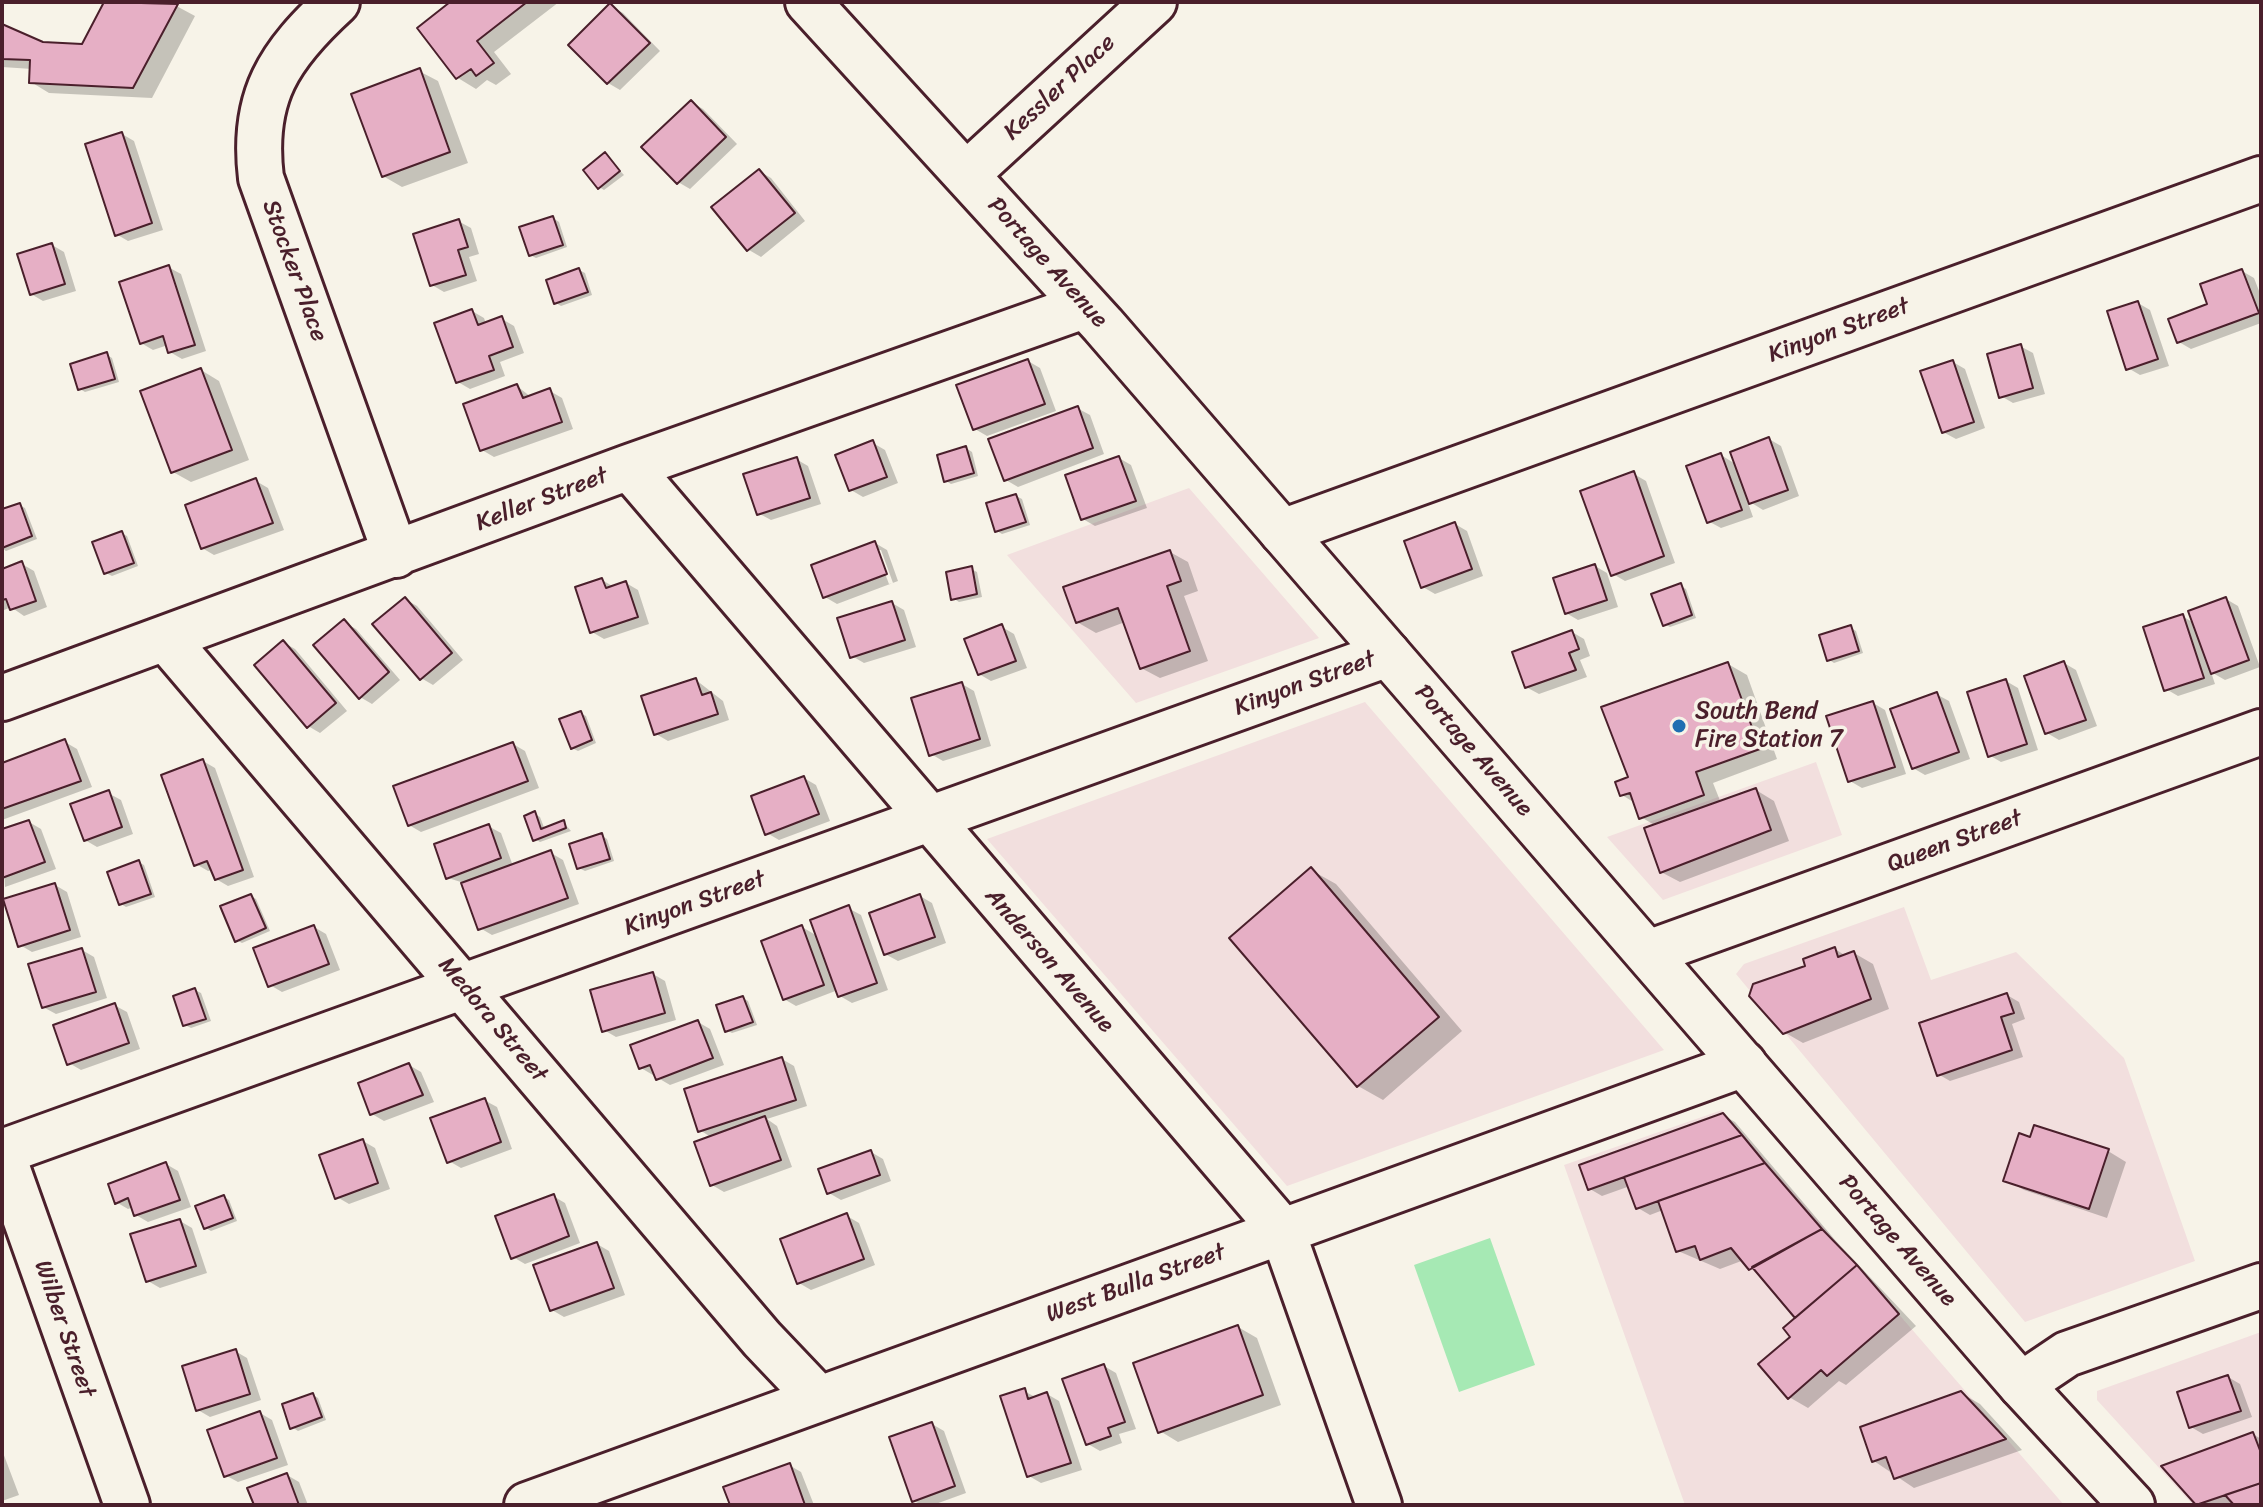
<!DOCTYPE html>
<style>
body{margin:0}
#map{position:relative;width:2263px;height:1507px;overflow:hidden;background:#f7f3e8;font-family:Sriracha,sans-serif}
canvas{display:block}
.frame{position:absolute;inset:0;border:4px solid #4a1f2b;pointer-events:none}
</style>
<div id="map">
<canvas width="2263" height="1507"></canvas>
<div class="frame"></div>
</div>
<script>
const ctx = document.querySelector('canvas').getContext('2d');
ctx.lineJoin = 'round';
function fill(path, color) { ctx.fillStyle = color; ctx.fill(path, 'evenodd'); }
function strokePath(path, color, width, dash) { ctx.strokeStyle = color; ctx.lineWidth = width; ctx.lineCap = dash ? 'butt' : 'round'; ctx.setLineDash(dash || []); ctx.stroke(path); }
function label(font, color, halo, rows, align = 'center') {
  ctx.font = font + ' Sriracha,sans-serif'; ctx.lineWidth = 7; ctx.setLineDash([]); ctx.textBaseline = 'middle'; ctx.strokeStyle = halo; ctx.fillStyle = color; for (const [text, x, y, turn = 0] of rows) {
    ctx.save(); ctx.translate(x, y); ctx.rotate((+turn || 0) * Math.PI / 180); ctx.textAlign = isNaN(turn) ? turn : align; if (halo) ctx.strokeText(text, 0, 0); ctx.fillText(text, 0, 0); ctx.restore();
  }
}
fill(new Path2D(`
 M1189,488L1319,638L1136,703L1007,555Z
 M1365,702L1664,1050L1287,1186L987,839Z
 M1816,762L1842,835L1663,900L1607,837Z
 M1904,907L1931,980L2016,952L2124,1058L2195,1261L2025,1322L1736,974L1744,964Z
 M1722,1110L2064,1505H1685L1564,1165Z
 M2261,1332V1505H2193L2097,1400V1391Z`), '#f2dfde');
fill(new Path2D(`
 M1490,1238L1535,1365L1459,1392L1414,1265Z`), '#a6e9b4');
fill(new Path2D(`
 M106,2H169L195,16L152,98L49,93L31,82L32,69L2,67V26L43,44L83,46Z
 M454,2H559L494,52L511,74L496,85L487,80L476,89L458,78L419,28Z
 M611,6L623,13L660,51L620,90L608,83L571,45Z
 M419,71L438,81L468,163L402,187L383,176Z
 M691,102L703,109L737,144L690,189L678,182Z
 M122,134L134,141L163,230L128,241L116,234Z
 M605,155L624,175L604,190L599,187Z
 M759,171L771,178L805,221L761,257L749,250L714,207Z
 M553,218L559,222L567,247L536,258L530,255Z
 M458,221L471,228L479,254L469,257L477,281L444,292L432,285Z
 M52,245L64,252L76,291L43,301L31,294Z
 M168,267L181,274L206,351L182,359L170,352L168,345L153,350L141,343Z
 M579,270L585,273L592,295L561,306L556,303Z
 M2242,271L2254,278L2261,296V323L2191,349L2179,342Z
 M2138,303L2150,310L2169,366L2140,375L2128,368Z
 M472,311L484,318L486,324L502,319L514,326L524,353L500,362L505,376L470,389L458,382Z
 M2020,346L2033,353L2045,394L2013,403L2001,396Z
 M107,355L112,358L119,382L85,392L80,389Z
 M1028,361L1040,368L1056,411L987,436L975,429Z
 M1953,362L1965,369L1985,428L1956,439L1943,432Z
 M201,370L219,381L249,460L191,482L173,472Z
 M517,386L531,397L550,391L562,398L573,429L494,457L482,450Z
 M1077,408L1090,415L1104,454L1018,487L1006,480Z
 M1769,439L1781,446L1799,496L1763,510L1747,500L1753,517L1721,528L1708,521L1721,455L1737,465Z
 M873,443L885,450L898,483L863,497L851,490Z
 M966,448L972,452L978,476L951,484L946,481Z
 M1119,458L1131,465L1147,508L1095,526L1083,519Z
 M796,459L808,466L821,504L771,520L758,513Z
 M1634,474L1646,481L1675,563L1625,581L1613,574Z
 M256,481L268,488L284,530L214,555L202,548Z
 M1016,496L1022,499L1030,525L1002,534L997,531Z
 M19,505L25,508L37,539L6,551L2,548V511Z
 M1455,524L1467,531L1483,576L1435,594L1423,587Z
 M121,533L127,536L138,566L112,576L106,573Z
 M875,543L887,550L898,581L837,604L825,597ZM876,550H881L893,583L889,584Z
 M1170,552L1188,562L1198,591L1184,596L1208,661L1160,678L1141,668L1125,622L1096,633L1077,622Z
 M22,564L34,571L47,607L24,616L11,607L2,611V571Z
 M1595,566L1607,573L1618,607L1578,620L1566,613Z
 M971,569L977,572L982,597L959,602L953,598Z
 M602,580L614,587L626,583L638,590L649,624L604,639L592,632Z
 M1681,586L1686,589L1696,618L1670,627L1664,624Z
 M405,599L417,606L463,660L433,685L421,678Z
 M2226,599L2238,606L2260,667L2225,680L2211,672L2215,684L2178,696L2166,689L2182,616L2194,623Z
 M892,603L904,610L916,647L864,663L852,656Z
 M344,622L356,629L400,680L372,704L360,697Z
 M1002,627L1014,634L1027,668L991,681L979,674Z
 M1851,628L1856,631L1863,653L1834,663L1828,659Z
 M1572,632L1584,639L1590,656L1580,660L1587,677L1539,694L1526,687Z
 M283,642L295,649L347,711L320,733L308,726Z
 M2064,663L2076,670L2097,726L2059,740L2047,733Z
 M1728,664L1747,675L1777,759L1713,783L1721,803L1756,790L1774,801L1789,841L1680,882L1661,872L1656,826L1641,817L1635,803L1622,795L1630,778Z
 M696,680L723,701L729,720L668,741L656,734Z
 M2006,681L2018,688L2038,750L2001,762L1989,755Z
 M962,684L974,691L991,746L943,761L931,754Z
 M1936,694L1949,701L1970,759L1925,775L1913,768Z
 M1873,703L1885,710L1906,774L1862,788L1850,781Z
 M580,713L586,716L596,743L578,751L572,748Z
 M65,742L77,749L92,787L2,820V765Z
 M513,744L525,751L539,788L421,832L409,825Z
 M203,761L215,768L254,877L228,886L216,879L213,870L208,871L196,864Z
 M804,778L816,785L830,821L779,840L767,833Z
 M108,793L121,800L133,834L97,847L85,840Z
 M535,814L540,817L545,830L564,823L571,831L540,842L535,839Z
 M29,822L41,829L56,869L5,887L2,831Z
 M488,826L501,833L513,866L551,853L563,860L579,904L492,935L480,928L464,883L448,878Z
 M602,836L607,839L614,861L585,871L579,868Z
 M138,862L144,865L155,897L126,907L121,904Z
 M1311,870L1336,884L1462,1031L1383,1100L1358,1086Z
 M55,885L67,892L81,937L32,952L20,945Z
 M251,896L256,899L270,931L242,943L236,940Z
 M920,896L932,903L946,943L898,961L885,954Z
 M848,908L861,915L888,990L852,1003L840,996L838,990L796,1006L784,999L802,927L819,937Z
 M314,927L326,934L340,970L282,992L270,985Z
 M1835,949L1846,956L1854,953L1873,964L1889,1009L1803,1043L1784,1032L1808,967Z
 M82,950L94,957L107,998L56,1014L43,1007Z
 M653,974L665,981L676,1020L616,1037L604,1030Z
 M195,990L201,993L211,1021L191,1028L185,1025Z
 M2007,995L2019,1002L2025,1019L2012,1024L2023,1057L1950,1081L1938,1074Z
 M743,998L748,1001L757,1025L732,1033L726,1030Z
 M114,1005L127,1012L140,1049L81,1070L69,1063Z
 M698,1022L710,1029L724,1065L670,1085L641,1068Z
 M782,1059L794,1066L807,1106L767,1119L777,1126L792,1167L724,1192L712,1185V1138L700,1130Z
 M409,1065L421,1072L434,1102L384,1121L372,1114Z
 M484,1100L497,1107L512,1149L461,1168L449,1161Z
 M1723,1115L1735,1122L1836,1241L1916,1326L1846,1385L1839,1381L1808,1408L1789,1397L1793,1337L1798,1318L1760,1274L1744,1260L1720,1269L1678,1251L1663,1210L1650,1215L1638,1208L1630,1186L1602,1196L1590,1189Z
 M2032,1139L2108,1151L2126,1162L2107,1218L2024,1190L2006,1180Z
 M363,1141L375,1148L390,1189L349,1204L337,1197Z
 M871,1152L883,1159L891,1181L841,1200L829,1193Z
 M166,1164L178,1171L191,1207L148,1222L136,1215L134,1207L128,1209L116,1202Z
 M553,1196L565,1203L580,1243L525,1264L513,1257Z
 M224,1197L229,1200L237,1221L211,1231L206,1228Z
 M847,1216L859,1223L875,1265L811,1290L799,1283Z
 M180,1221L192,1228L207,1273L160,1288L148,1281Z
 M597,1244L609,1251L625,1295L564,1317L552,1310Z
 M1238,1327L1257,1338L1281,1405L1178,1442L1160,1431Z
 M235,1351L247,1358L261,1400L210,1417L198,1410Z
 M1104,1366L1116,1373L1136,1429L1119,1434L1122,1443L1100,1451L1088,1444Z
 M2228,1377L2240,1384L2252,1417L2203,1434L2191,1427Z
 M1024,1391L1037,1398L1047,1394L1059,1401L1082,1470L1041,1483L1029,1476Z
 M1961,1393L1980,1404L2022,1450L1914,1488L1874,1461Z
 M313,1395L318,1398L326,1420L298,1431L292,1427Z
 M260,1413L272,1420L288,1465L238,1482L225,1475Z
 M932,1424L944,1431L966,1493L933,1505H922L914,1501Z
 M2253,1434L2261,1439V1505L2198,1504Z
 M2,1450L19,1495L2,1501Z
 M789,1465L801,1472L814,1505H732Z
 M287,1475L299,1482L308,1505H256Z`), '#0003');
const building = new Path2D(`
 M104,2L178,4L133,88L29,83L30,60L2,59V24L43,42L82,44Z
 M450,2H527L477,41L494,63L476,76L471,69L456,79L417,28Z
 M610,3L650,43L607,84L568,45Z
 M420,68L450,152L382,177L351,94Z
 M691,100L726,137L677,184L641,147Z
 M122,132L152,223L115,236L85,144Z
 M605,152L620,171L598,189L583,170Z
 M759,169L795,213L747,251L711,207Z
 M553,216L563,245L529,256L519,227Z
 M459,219L468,247L458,250L466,275L430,286L413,234Z
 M52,243L65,284L30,295L17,254Z
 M169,265L195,345L168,353L163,336L140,344L119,282Z
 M579,268L588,292L554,304L546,280Z
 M2242,269L2259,313L2177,343L2168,319L2207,304L2200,284Z
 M2138,301L2158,359L2126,370L2107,311Z
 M472,309L478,325L502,316L513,347L489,356L494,370L456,383L434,323Z
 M2021,344L2033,388L1999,398L1987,354Z
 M107,352L115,379L78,390L70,364Z
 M1028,359L1045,404L973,430L956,385Z
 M1953,360L1974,422L1942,433L1920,371Z
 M201,368L232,450L171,473L140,391Z
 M517,384L523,398L550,388L562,422L480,451L463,404Z
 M1078,406L1093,448L1004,481L988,439Z
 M1769,437L1788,490L1749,504L1730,452Z
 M873,440L887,477L849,491L835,455Z
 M966,446L974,473L944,482L937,455Z
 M1721,453L1742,510L1707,523L1686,466Z
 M1119,456L1136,501L1081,520L1065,475Z
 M797,457L810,498L757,515L743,474Z
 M1634,471L1664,556L1611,576L1580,491Z
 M256,478L273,523L201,549L185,505Z
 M1016,494L1026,522L995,532L986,503Z
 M20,503L32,536L2,548V509Z
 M1455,522L1472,569L1421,588L1404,541Z
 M122,531L134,563L104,574L92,542Z
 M875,541L887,574L823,598L811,565Z
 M1170,550L1181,581L1167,586L1190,651L1140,669L1118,608L1076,623L1063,587Z
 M22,561L36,601L10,610L6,599L2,600V569Z
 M1595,564L1607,600L1565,614L1553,578Z
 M972,566L977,594L951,600L946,572Z
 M602,578L606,588L626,581L638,617L590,633L575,587Z
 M1681,583L1692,615L1663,626L1651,594Z
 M405,597L452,653L420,680L372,624Z
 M2226,597L2249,660L2211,674L2188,611Z
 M892,601L905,640L850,658L837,618Z
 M2183,614L2204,678L2164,691L2143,627Z
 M344,619L389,672L359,699L313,645Z
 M1002,624L1016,661L978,675L964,639Z
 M1851,625L1859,651L1827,661L1819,635Z
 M1572,630L1579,649L1569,653L1576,670L1525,688L1512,652Z
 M283,640L336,703L307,728L254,665Z
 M2064,661L2086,720L2045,734L2024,676Z
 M1728,662L1760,749L1696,772L1704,795L1639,819L1630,793L1620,796L1615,782L1628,777L1601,707Z
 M696,678L702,695L711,692L718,714L654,735L641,696Z
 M2006,679L2027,744L1988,757L1967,692Z
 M962,682L980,739L929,756L911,698Z
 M1937,692L1959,752L1912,769L1890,709Z
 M1873,701L1895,767L1848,782L1826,716Z
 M581,711L592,740L571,749L559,719Z
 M65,739L81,781L2,809V763Z
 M513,742L528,781L408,826L393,786Z
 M203,759L243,870L215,880L207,861L194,866L161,775Z
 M804,776L819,814L765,835L751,796Z
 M1756,788L1771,830L1660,873L1644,828Z
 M109,790L122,827L84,841L70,804Z
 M535,811L541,829L564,820L566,828L533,841L524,816Z
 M29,820L45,862L2,878V829Z
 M489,824L501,858L446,879L434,844Z
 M602,833L610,859L577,869L569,844Z
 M551,850L568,898L478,930L461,883Z
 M139,860L151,894L119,905L107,872Z
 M1311,867L1439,1017L1357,1087L1229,938Z
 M55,883L70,930L18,947L3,899Z
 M251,894L266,928L235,942L220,906Z
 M920,894L935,937L884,955L869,913Z
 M849,905L877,983L838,997L810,920Z
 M314,925L329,964L268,987L253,948Z
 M802,925L824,985L783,1000L761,941Z
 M1835,947L1838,957L1854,951L1871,999L1783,1034L1749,996L1753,984L1805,966L1803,959Z
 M82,948L96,992L42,1008L28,964Z
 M653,972L665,1013L602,1032L590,990Z
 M195,988L206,1019L183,1026L173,996Z
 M2007,993L2014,1013L2001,1017L2012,1050L1937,1076L1919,1023Z
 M743,996L753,1022L725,1032L716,1005Z
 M115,1003L129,1043L67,1065L53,1025Z
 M698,1020L713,1058L656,1080L650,1065L639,1069L630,1045Z
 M782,1057L796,1100L698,1132L684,1089Z
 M409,1063L423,1095L370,1115L358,1083Z
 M485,1098L501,1142L447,1163L430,1118Z
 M1723,1113L1742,1135L1588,1190L1579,1165Z
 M765,1116L781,1160L710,1186L694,1142Z
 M2034,1125L2109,1149L2089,1209L2003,1181L2019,1133L2030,1137Z
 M1742,1135L1765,1163L1636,1209L1624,1177Z
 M363,1139L378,1183L335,1199L319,1155Z
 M871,1150L880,1175L827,1194L818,1169Z
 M166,1162L180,1200L134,1216L128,1198L115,1204L108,1184Z
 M1765,1163L1822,1229L1749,1270L1731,1248L1700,1260L1695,1246L1676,1252L1658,1201Z
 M554,1194L569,1236L511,1259L495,1216Z
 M224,1195L233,1218L204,1229L195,1206Z
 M847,1213L864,1259L797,1284L780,1239Z
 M180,1219L196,1266L146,1282L130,1234Z
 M1822,1229L1857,1265L1795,1318L1752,1267Z
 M597,1242L614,1288L550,1311L533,1265Z
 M1857,1265L1899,1314L1827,1376L1821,1370L1788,1399L1758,1364L1790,1337L1783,1328Z
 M1238,1325L1263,1395L1158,1433L1133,1363Z
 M236,1349L250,1394L196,1411L182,1366Z
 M1104,1364L1125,1422L1108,1428L1111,1436L1086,1445L1062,1379Z
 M2228,1375L2241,1411L2189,1428L2177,1392Z
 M1025,1388L1028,1399L1047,1392L1071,1463L1027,1477L1000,1396Z
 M1961,1391L2006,1439L1894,1479L1886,1457L1872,1462L1860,1427Z
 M313,1393L322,1417L290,1429L282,1404Z
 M260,1411L277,1458L224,1477L207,1430Z
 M932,1422L955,1486L912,1502L889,1437Z
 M2253,1432L2261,1453V1483L2196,1505L2161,1466Z
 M790,1463L805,1505H730L723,1487Z
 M287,1473L299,1505H254L247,1488Z
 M2261,1483V1505H2234L2225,1495Z`);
fill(building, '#e6afc5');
strokePath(building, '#4a1f2b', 2);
const minor = new Path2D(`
 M337,2C279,55 251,97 261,178L396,555
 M967,174L1154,2
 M629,467L1282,1230L1379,1505
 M1282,532L2261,179
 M166,639L762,1339L819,1399
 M2,698L629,467L1084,306
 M1648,953L2261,732
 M2,1152L1388,654
 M2,1153L127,1505
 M2021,1385L2067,1354L2261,1286
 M527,1505L1744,1064`);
const major = new Path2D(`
 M808,2L1103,325L2021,1385L2132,1505`);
strokePath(minor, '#4a1f2b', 50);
strokePath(major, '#4a1f2b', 50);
strokePath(minor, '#f7f3e8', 44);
strokePath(major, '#f7f3e8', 44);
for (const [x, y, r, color] of [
 [1679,726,8,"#1f6fb2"]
]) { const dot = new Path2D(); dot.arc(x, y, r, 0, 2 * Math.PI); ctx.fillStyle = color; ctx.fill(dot); strokePath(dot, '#f7f3e8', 3); }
label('24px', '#4a1f2b', '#f7f3e8', [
 ["Kessler Place",1060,88,-43],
 ["Portage Avenue",1047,263,48],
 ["Stocker Place",294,271,70],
 ["Kinyon Street",1839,331,-20],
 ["Keller Street",542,500,-21],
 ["Kinyon Street",1305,684,-20],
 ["Portage Avenue",1473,751,49],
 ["Queen Street",1955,842,-20],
 ["Kinyon Street",695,904,-20],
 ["Anderson Avenue",1049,961,49],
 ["Medora Street",492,1020,50],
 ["Portage Avenue",1897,1241,49],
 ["West Bulla Street",1136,1284,-20],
 ["Wilber Street",64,1329,71]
]);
label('24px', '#4a1f2b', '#f7f3e8', [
 ["South Bend",1695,712],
 ["Fire Station 7",1695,740]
], 'left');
</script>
